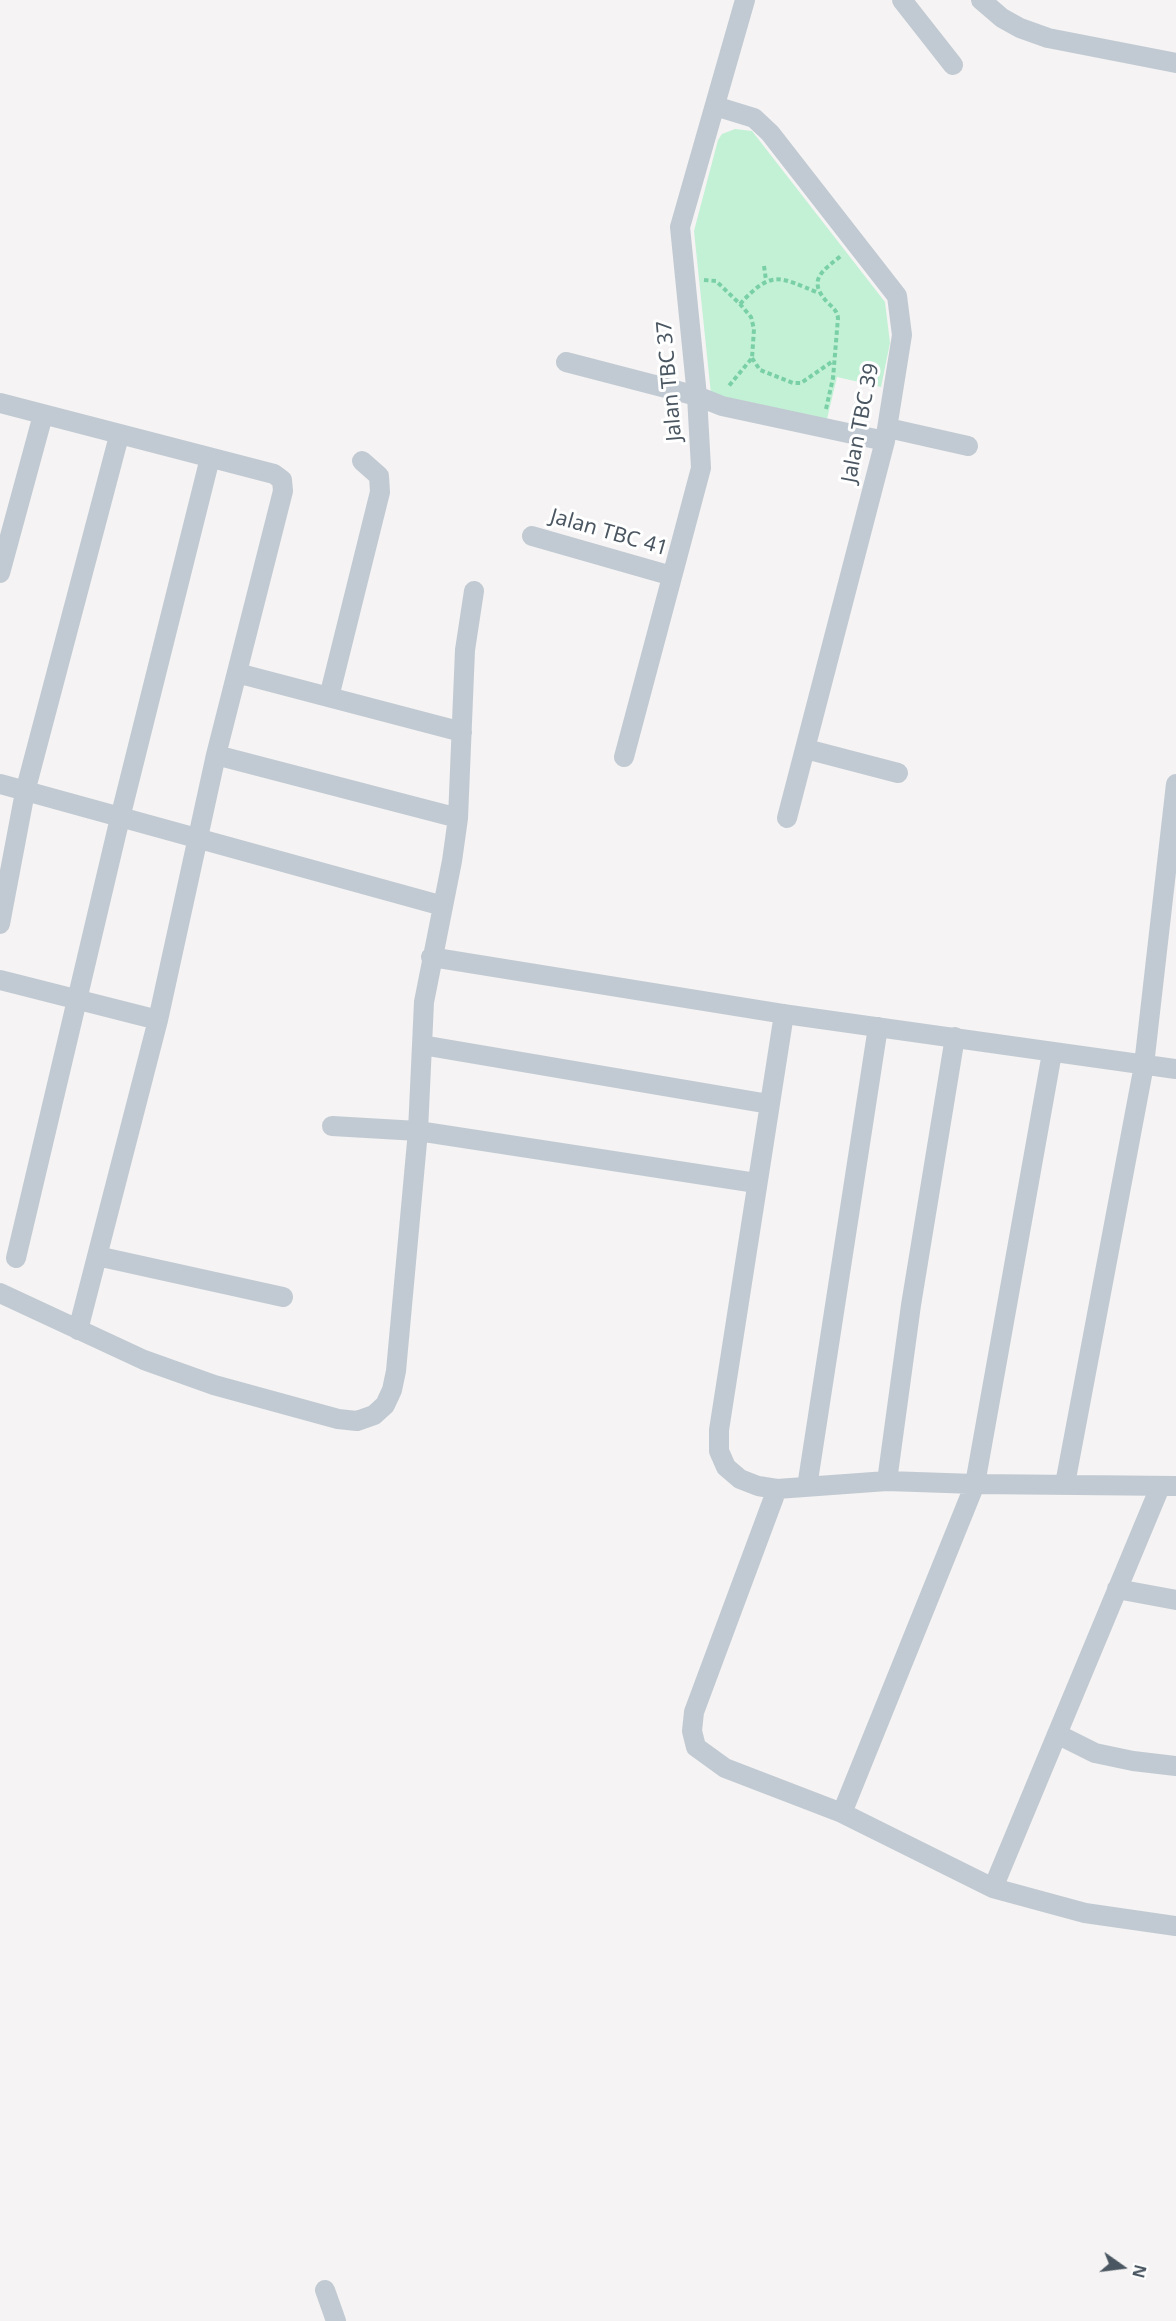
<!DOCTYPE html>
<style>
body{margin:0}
#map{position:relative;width:1176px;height:2321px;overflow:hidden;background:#f5f3f3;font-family:"Noto Sans",sans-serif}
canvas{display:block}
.north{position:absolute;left:1092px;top:2237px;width:60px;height:60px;-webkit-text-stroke:4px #fff;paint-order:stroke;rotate:104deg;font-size:16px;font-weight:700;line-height:24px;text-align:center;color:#4a5661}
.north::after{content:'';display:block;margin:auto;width:21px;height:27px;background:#4a5661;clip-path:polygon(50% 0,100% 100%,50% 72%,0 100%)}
</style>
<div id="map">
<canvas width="1176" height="2321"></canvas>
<div class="north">N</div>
</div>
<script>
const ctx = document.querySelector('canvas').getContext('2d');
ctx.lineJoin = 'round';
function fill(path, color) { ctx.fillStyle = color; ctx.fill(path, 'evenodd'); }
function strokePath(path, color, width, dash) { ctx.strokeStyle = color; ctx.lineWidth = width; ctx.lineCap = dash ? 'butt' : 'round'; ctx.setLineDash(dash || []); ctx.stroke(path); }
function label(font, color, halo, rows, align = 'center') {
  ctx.font = font + ' "Noto Sans",sans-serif'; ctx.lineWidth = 6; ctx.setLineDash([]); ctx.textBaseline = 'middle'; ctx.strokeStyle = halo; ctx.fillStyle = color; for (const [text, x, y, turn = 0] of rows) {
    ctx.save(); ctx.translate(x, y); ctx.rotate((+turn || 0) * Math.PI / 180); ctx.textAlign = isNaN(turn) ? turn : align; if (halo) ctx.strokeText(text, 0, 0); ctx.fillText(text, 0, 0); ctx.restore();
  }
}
fill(new Path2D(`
 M735,129L752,131L885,302L890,343L881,387L837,377L827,419L711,394L694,231L718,140L722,134Z`), '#c3f1d5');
strokePath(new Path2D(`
 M764,266L766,280
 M704,280L716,281L740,304L751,317L754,329L752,358L728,387
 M740,304C772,269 779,277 819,293
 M752,358L760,370L793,383H801L833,361
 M826,409L833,378L838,318C837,310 832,307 827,302C806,279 824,270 842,255`), '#7ad0a6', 4, [4.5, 3]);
strokePath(new Path2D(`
 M902,0L953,65
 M981,0L1002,18L1020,28L1048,38L1176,63
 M715,106L754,118L770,133L897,296L902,335L885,441L787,818
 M566,362L697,396L722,406L885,441
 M0,403L274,474L282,480L283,491L216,755L158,1020L78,1330
 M888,428L968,446
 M532,536L672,576
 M0,573L43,415
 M237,673L462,732
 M329,697L380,492L379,476L362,461
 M806,749L898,773
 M216,755L458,818
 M624,757L701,468L697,396L680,227L745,0
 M0,784L443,906
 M0,924L25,792L119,436
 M431,957L784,1014L1176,1069
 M0,980L158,1020
 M784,1014L719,1430V1451L726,1467L740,1479L758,1486L777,1489L887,1481L975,1484L1176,1486
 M422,1045L769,1104
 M332,1126L418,1131L756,1183
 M97,1256L283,1297
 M16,1258L120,818L210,458
 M0,1293L144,1360L214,1385L338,1419L357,1421L374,1415L385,1405L392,1390L396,1371L418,1131L424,1002L452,861L458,818L465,650L474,591
 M887,1481L911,1305L955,1037
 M1065,1484L1144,1065L1176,784
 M807,1487L878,1027
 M777,1489L694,1712L692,1731L696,1747L725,1768L842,1813L993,1888L1085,1913L1176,1926
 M1117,1589L1176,1600
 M1057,1734L1095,1753L1133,1761L1176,1766
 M842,1813L975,1484L1052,1053
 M993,1888L1160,1487
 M325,2290L336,2321`), '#c1cad2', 20);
label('21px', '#4a5661', '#fff', [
 ["Jalan TBC 37",670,381,-95],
 ["Jalan TBC 39",861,423,-79],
 ["Jalan TBC 41",609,533,16]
]);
</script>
